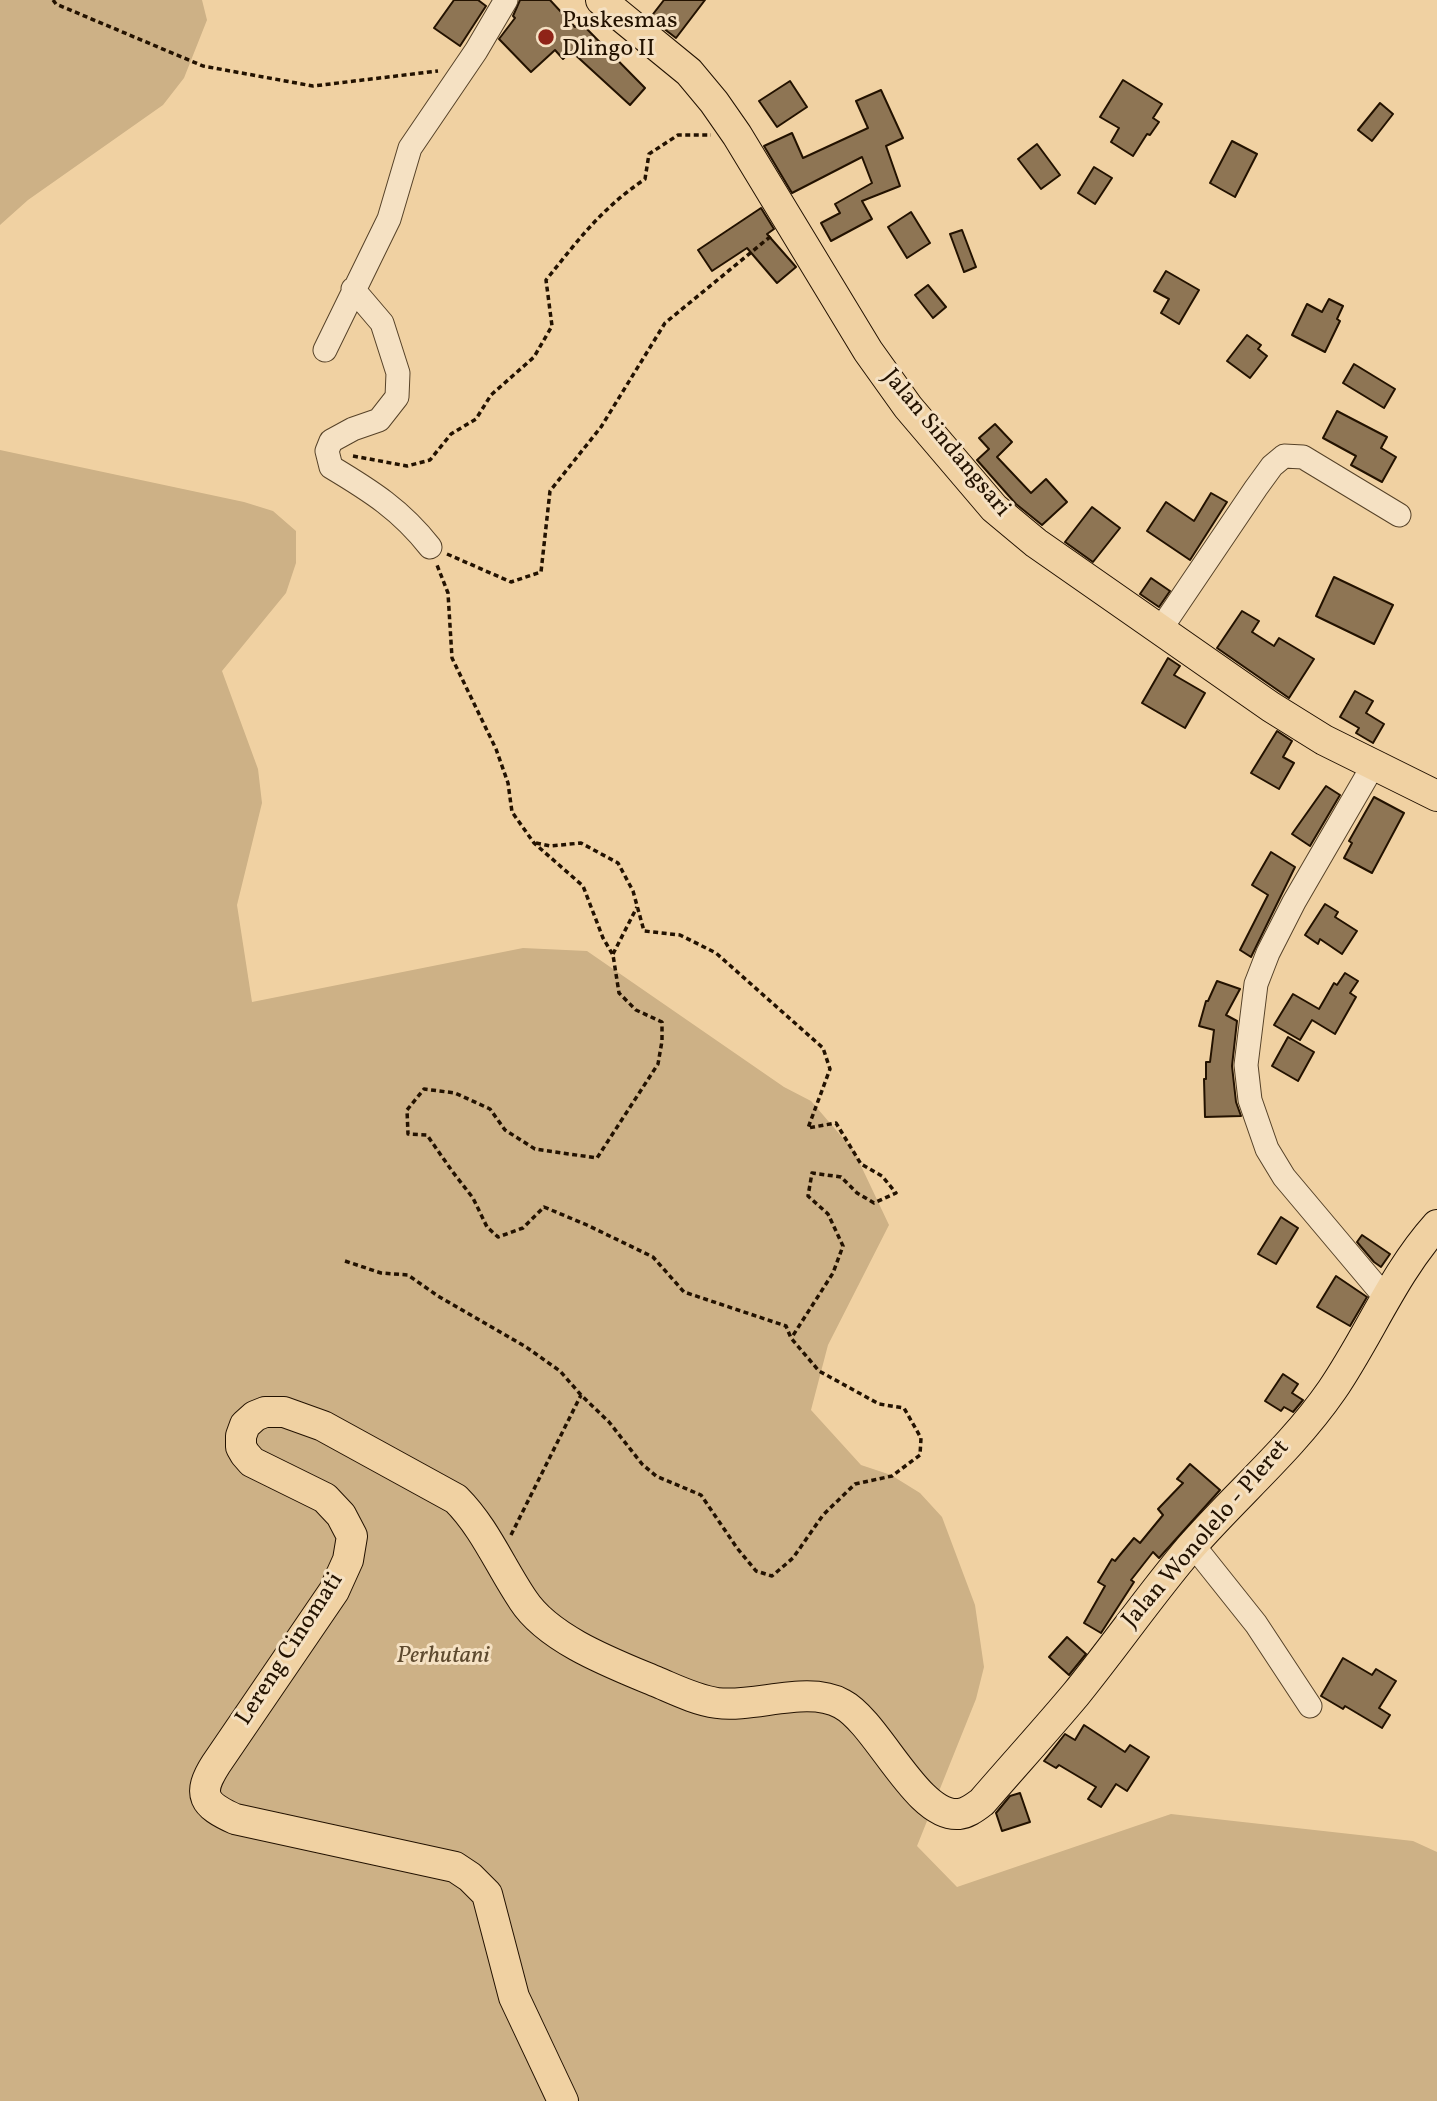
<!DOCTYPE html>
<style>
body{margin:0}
canvas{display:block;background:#f0d1a2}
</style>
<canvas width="1437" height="2101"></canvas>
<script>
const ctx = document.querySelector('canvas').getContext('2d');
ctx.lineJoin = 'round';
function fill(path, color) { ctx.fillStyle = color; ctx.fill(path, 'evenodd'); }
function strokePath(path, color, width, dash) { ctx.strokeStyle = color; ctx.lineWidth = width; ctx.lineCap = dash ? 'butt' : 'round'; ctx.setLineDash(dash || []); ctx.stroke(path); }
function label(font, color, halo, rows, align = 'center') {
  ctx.font = font + ' Vollkorn,serif'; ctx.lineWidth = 6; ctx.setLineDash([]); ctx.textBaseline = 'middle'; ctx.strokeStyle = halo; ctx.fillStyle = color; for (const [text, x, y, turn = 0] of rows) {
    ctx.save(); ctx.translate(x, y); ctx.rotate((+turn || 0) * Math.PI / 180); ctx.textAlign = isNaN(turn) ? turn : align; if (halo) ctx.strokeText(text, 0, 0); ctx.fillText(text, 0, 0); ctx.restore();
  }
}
fill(new Path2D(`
 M0,0H202L207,20L184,78L163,105L28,200L0,225Z
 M0,450L244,502L273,511L296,531V563L286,593L222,671L258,769L262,803L237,905L252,1002L523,948L587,951L784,1087L811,1101L854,1151L889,1225L828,1345L811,1410L861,1465L891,1475L920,1493L942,1517L975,1605L984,1667L976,1699L917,1846L957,1887L1171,1814L1413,1841L1437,1852V2101H0Z`), '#cdb186');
const building = new Path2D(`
 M454,0H478L486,6L460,46L434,28Z
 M520,0H550L575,27L580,22L645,88L630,105L571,51L563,59L555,50L531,72L499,39L515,18L513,16Z
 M664,0H705L676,38L650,18Z
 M1123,80L1162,104L1153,118L1159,122L1150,135L1147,134L1133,156L1111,142L1119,128L1100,117Z
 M790,81L807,107L777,127L759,101Z
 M881,90L903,138L886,146L900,186L862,201L872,219L831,241L821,223L840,213L835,204L872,183L862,157L792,193L764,146L792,133L803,158L868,128L856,101Z
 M1380,103L1393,114L1372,141L1358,130Z
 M1232,141L1257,154L1235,197L1210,183Z
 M1037,144L1060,175L1041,189L1018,159Z
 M1094,167L1112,178L1095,204L1078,193Z
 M761,208L774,229L767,234L796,267L777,283L747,248L712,271L698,250Z
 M911,212L930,243L907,258L888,227Z
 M962,230L976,267L964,272L950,234Z
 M1166,271L1199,290L1179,324L1161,313L1169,299L1154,291Z
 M928,285L946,307L933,318L915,295Z
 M1329,299L1343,306L1337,319L1340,321L1325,352L1292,335L1307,304L1322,312Z
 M1247,335L1261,345L1258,349L1267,356L1250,378L1227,361Z
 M1354,364L1395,389L1384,408L1343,383Z
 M1337,411L1387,437L1381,448L1396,457L1382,482L1351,465L1356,456L1323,438Z
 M995,424L1012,442L997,457L1031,493L1046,479L1067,502L1042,525L1016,504L977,460L989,449L979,438Z
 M1211,493L1227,502L1190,560L1147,531L1166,502L1194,521Z
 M1092,507L1120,528L1093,562L1065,542Z
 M1334,577L1393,605L1374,644L1316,616Z
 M1151,578L1170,591L1159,607L1140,594Z
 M1242,611L1259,621L1252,632L1274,646L1279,638L1314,659L1289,698L1217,648Z
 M1168,658L1180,666L1174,675L1205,693L1185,728L1142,703Z
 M1355,691L1373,701L1366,713L1384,724L1373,743L1356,733L1359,728L1340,717Z
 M1277,731L1292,741L1283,757L1294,763L1279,789L1251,773Z
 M1326,786L1340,795L1310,846L1292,834Z
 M1374,797L1404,813L1372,873L1344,858L1352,843L1349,841Z
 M1271,852L1295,867L1251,957L1240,950L1268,895L1252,885Z
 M1325,904L1338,912L1335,917L1357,931L1342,954L1320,939L1318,944L1305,935Z
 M1345,973L1358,981L1350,993L1356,997L1335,1034L1312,1020L1300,1040L1274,1025L1293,994L1319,1009L1334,983L1337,985Z
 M1217,981L1240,989L1226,1015L1237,1021L1232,1066L1236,1102L1241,1116L1205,1117L1204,1079H1206V1062H1210L1214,1030L1199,1026L1206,1001H1208Z
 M1288,1037L1314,1052L1298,1081L1272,1066Z
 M1281,1217L1298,1228L1276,1264L1258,1254Z
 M1362,1235L1390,1254L1381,1267L1374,1262L1357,1242Z
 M1336,1276L1367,1297L1350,1326L1317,1307Z
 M1283,1374L1298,1384L1292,1393L1303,1400L1293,1412L1284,1407L1281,1411L1265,1401Z
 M1190,1464L1220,1490L1159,1558L1153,1552L1131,1580L1134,1582L1101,1633L1084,1623L1105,1586L1098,1582L1112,1559L1115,1561L1134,1538L1140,1543L1163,1515L1158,1509L1183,1483L1177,1479Z
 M1067,1637L1086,1654L1069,1675L1049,1657Z
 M1343,1658L1372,1675L1376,1669L1396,1681L1379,1708L1390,1715L1382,1728L1345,1706L1343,1709L1321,1696Z
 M1084,1725L1125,1752L1130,1745L1149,1757L1127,1791L1116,1784L1101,1807L1088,1799L1096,1787L1059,1765L1056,1768L1044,1761L1065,1734L1075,1740Z
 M1020,1793L1030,1822L1002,1831L996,1813L1010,1796Z`);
fill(building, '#8e7554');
strokePath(building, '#231200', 2);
const minor = new Path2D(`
 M353,289L382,323L398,373L397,397L379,420L353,429L331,441L327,451L331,467C371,491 401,510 430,547
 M325,350L389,219L410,148L476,51L506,0
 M1160,630L1256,488L1272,466L1284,456L1303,457L1399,515
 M1374,764L1294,902L1268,953L1256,984L1246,1065L1250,1100L1267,1149L1284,1177L1385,1297
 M1193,1545L1256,1624L1310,1706`);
const major = new Path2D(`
 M601,0L689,72L714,102L737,135L868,351L908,407L994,508L1036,543L1271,707L1324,740L1437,796
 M563,2101L514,1997L487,1894L470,1877L455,1867L235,1819C204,1805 196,1795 216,1764L334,1591L348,1560L352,1536L341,1515L325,1498L252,1462L245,1454L241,1447V1436L245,1425L255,1416L265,1412H284L323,1426L456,1499C485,1528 500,1566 523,1600C549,1640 614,1664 657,1682C676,1690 696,1700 717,1703C755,1708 808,1685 842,1704C878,1723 917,1818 959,1814C968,1813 975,1807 982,1802C1013,1766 1045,1731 1076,1694C1115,1646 1150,1595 1190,1548C1236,1495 1292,1448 1332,1390C1369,1336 1393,1274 1437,1225`);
strokePath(minor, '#564228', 25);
strokePath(major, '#231200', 32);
strokePath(new Path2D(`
 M53,0L56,4L203,66L313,86L438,71
 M353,456L407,466L430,460L451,434L476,419L491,395L534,357L552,326L546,280C579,239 601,209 645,179L649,154L678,135H711
 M447,554L511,582L541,572L550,491L601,427L665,323L771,236
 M536,843L550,846L581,843L618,863L633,891L644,931L680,935L716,953L823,1048L830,1069L808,1128L836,1123L861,1164L882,1176L896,1193L874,1203L857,1193L841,1177L812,1173L808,1196L828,1214L843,1246L833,1273L792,1337
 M613,954L637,907
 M345,1261L381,1273L408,1275L438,1296L526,1347L560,1371L581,1395L609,1422L642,1464L656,1476L701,1495L737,1548L756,1571L772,1576L793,1558L823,1515L855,1484L892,1476L920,1455L921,1438L904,1408L879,1404L819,1371L791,1338L786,1326L684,1292L653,1257L587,1225L544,1207L523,1228L498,1237L487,1227L473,1198L452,1171L427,1135L408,1134L407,1110L424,1089L455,1093L490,1109L505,1130L535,1149L597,1158L658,1064L662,1041V1022L636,1010L619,993L613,955L603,938L583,886L534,843L512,812L508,783L496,749L452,658L448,593L437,565
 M511,1535L581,1395`), '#231200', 3.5, [5, 3.5]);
strokePath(minor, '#f5e1c3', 23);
strokePath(major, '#f0d1a2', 30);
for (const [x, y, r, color] of [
 [546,37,9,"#8f2418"]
]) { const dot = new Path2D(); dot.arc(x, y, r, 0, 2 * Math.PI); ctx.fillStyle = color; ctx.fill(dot); strokePath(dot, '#f5e1c3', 2.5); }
label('24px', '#231200', '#f5e1c3', [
 ["Puskesmas",562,23],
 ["Dlingo II",562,51]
], 'left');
label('24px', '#231200', '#f5e1c3', [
 ["Jalan Sindangsari",945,444,50],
 ["Jalan Wonolelo - Pleret",1207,1535,-49],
 ["Lereng Cinomati",291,1650,-57]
]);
label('italic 24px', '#5e4a2f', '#f5e1c3', [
 ["Perhutani",443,1658]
]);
</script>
